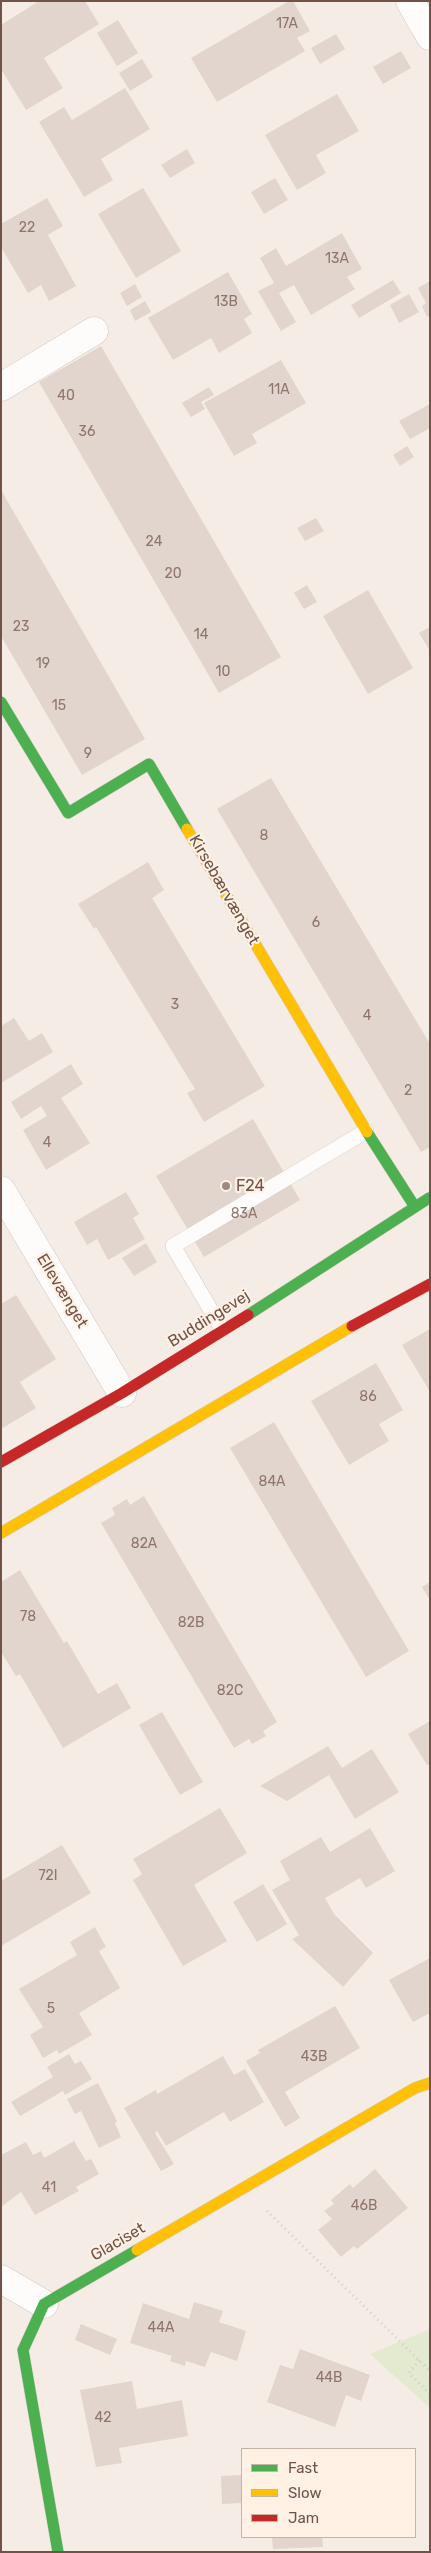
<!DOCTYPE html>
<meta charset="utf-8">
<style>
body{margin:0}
#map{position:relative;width:431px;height:2553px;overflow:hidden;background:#f5ede5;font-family:Rubik,sans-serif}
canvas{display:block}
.frame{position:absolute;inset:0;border:2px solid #715248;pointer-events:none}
.legend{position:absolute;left:241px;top:2448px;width:175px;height:90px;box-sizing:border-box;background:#fff2e5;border:1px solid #c6b2a6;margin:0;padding:6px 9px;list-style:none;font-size:15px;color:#715248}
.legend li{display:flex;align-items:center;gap:10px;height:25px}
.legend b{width:25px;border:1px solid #c6b2a6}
</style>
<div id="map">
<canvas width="431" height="2553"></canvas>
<div class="frame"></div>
<ul class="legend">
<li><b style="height:6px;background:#4caf50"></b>Fast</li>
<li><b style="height:6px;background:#ffc107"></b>Slow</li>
<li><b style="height:6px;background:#c62828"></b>Jam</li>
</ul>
</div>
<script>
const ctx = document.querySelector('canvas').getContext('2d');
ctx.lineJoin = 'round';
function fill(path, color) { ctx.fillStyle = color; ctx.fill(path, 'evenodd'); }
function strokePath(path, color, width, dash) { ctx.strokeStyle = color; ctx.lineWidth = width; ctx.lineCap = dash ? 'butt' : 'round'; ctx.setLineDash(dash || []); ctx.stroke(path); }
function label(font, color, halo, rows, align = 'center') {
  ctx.font = font + ' Rubik,sans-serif'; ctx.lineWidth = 4.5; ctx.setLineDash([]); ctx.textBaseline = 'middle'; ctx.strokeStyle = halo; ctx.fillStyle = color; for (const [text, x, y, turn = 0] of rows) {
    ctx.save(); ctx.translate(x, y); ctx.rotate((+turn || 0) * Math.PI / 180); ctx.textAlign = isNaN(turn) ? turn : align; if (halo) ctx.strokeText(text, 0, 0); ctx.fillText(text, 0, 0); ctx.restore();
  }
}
fill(new Path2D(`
 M430,2329V2408L370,2354Z`), '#e3ead0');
fill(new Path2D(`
 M39,1H85L99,24L44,58L63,88L26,110L1,69V25Z
 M289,1H293L310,31L297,38L305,51L217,102L191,58Z
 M118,20L138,53L117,66L97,33Z
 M336,34L345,49L320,64L311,48Z
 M401,51L411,68L383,84L373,67Z
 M142,59L153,77L130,91L119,73Z
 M125,88L150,129L101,159L113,180L84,197L39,122L64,107L72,120Z
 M337,94L359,131L316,155L326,173L297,190L265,135Z
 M187,149L195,163L170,178L161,165Z
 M275,178L288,200L264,214L251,192Z
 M143,188L181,251L136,278L98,214Z
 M47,198L63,226L48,235L76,286L49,301L41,285L28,293L1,247V224Z
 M342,233L362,269L347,277L355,289L311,315L294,285L279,293L296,322L281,331L258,291L274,283L260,258L276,248L286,266Z
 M228,272L252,314L244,319L252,333L219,353L211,338L173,360L148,318Z
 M393,280L401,293L359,318L351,305Z
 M430,281V315L427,317L422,306L426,303L418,288Z
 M135,284L142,297L127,306L120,293Z
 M409,294L419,312L399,323L390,305Z
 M145,301L151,312L135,321L130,310Z
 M101,346L281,657L219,693L39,382Z
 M281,360L306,403L252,434L257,443L234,456L204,403Z
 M209,387L214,395L201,402L205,409L191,417L182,403Z
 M430,404V428L410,439L399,421Z
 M407,446L414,457L400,466L393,455Z
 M1,490L145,739L82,775L1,636Z
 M316,518L324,531L305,541L297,528Z
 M307,585L317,602L304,609L294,593Z
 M368,590L413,668L368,694L323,616Z
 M430,627V651L419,633Z
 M271,778L430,1044V1147L421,1152L217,809Z
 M148,862L164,890L152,898L265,1086L204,1122L187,1093L195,1089L96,927L94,929L78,904Z
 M14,1018L29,1041L42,1033L53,1052L1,1083V1026Z
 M71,1064L83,1084L61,1098L90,1143L46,1170L23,1130L47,1116L41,1106L21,1119L11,1102Z
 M253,1119L300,1200L204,1257L156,1176Z
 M126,1192L139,1214L133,1218L145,1239L108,1260L97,1239L87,1245L74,1222Z
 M146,1243L157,1262L134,1276L122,1258Z
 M16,1295L56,1359L20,1382L36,1408L1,1429V1304Z
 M430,1329V1392L402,1345Z
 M376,1363L403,1410L379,1424L389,1441L349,1465L311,1401Z
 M274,1422L409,1651L366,1677L230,1448Z
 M144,1496L277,1722L263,1731L266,1736L252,1744L249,1739L234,1748L101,1523L115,1515L112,1508L127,1499L130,1505Z
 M20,1570L64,1643L67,1641L98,1694L117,1683L131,1708L63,1748L20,1674L16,1676L1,1652V1582Z
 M430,1582V1600L422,1587Z
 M162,1712L203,1782L180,1795L139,1725Z
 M430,1721V1764L427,1765L408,1734Z
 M328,1746L342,1768L372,1749L399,1792L355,1819L329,1775L287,1801L260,1786Z
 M220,1808L247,1853L194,1885L227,1941L183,1966L133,1880L142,1874L133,1859Z
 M370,1828L395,1871L366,1888L360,1878L325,1898L334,1914L373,1953L343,1987L292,1939L299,1935L272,1890L290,1880L280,1861L321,1837L330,1852Z
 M62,1845L91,1893L1,1946V1881Z
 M263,1884L287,1924L257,1942L233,1902Z
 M95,1927L106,1947L99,1951L120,1988L79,2013L92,2035L59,2054L57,2050L43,2058L30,2035L43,2027L19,1989L77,1955L70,1942Z
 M430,1958V2013L413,2022L389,1980Z
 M335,2006L360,2048L285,2092L300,2118L285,2127L246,2061L260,2053L258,2050Z
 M69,2054L75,2064L81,2061L92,2079L65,2095L63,2091L20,2116L11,2102L53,2077L47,2067Z
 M223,2056L234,2075L245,2069L264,2102L230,2122L224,2112L166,2146L157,2131L155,2133L174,2164L161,2171L124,2108L156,2090L157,2094Z
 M98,2083L117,2121L115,2123L121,2137L99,2148L81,2111L75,2114L67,2099Z
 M74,2141L86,2161L91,2159L99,2174L76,2187L79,2191L35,2215L21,2192L1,2207V2155L26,2142L33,2155L41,2151L44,2158Z
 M375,2169L408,2208L357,2249L354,2246L341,2257L318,2230L332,2219L324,2211L334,2204L331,2200L350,2184L353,2188Z
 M194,2302L223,2311L219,2322L246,2331L237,2361L211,2352L205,2367L186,2361L185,2366L170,2361L172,2356L130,2343L143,2303L189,2319Z
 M81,2324L117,2339L110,2355L75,2340Z
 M300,2349L370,2375L361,2401L346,2395L335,2427L267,2402L280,2365L293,2369Z
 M132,2381L137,2409L182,2400L188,2436L119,2448L122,2463L96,2467L80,2390Z
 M242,2475V2503L222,2504L221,2476Z
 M272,2537H322L323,2547L273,2549Z`), '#e1d5cd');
const lane = new Path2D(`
 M222,1329L173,1246L366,1131`);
const street = new Path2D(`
 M410,1L430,36
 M1,387L94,331
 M1,1190L122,1393
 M1,2279L44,2304`);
const fast = new Path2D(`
 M1,702L68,813L149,764L187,829
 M367,1132L415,1207
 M248,1315L429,1198
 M58,2552L23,2350L44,2304L137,2250`);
const slow = new Path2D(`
 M187,829L367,1132
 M1,1533L352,1326
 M137,2250L415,2088L430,2083`);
const jam = new Path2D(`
 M352,1326L430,1284
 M1,1462L122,1393L248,1315`);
strokePath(lane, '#d3c8c1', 16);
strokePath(street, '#d3c8c1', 29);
strokePath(fast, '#d5c9c2', 12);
strokePath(slow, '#d5c9c2', 12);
strokePath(jam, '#d5c9c2', 12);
strokePath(new Path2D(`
 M267,2211L430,2371
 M419,2360L409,2373L430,2394`), '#d6ccc8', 3, [1, 4]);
strokePath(lane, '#fefcfb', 15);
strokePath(street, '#fefcfb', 28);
strokePath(fast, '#4caf50', 11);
strokePath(slow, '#ffc107', 11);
strokePath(jam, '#c62828', 11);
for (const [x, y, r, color] of [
 [226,1186,5,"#9f887f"]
]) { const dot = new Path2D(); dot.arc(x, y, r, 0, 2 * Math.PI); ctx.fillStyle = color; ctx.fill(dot); strokePath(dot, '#fff2e5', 2); }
label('14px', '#8f756c', null, [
 ["17A",287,24],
 ["22",27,228],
 ["13A",337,259],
 ["13B",226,302],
 ["11A",279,390],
 ["40",66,396],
 ["36",87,432],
 ["24",154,542],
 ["20",173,574],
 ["23",21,627],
 ["14",201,635],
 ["19",43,664],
 ["10",223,672],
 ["15",59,706],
 ["9",88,754],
 ["8",264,836],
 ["6",316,923],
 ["3",175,1005],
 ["4",367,1016],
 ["2",408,1091],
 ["4",47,1143],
 ["83A",244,1214],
 ["86",368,1397],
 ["84A",272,1482],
 ["82A",144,1544],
 ["78",28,1617],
 ["82B",191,1623],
 ["82C",230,1691],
 ["72I",48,1876],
 ["5",51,2009],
 ["43B",314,2057],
 ["41",49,2188],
 ["46B",364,2206],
 ["44A",161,2328],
 ["44B",329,2378],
 ["42",103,2418]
]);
label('16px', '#715248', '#fff2e5', [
 ["Kirsebærvænget",224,890,60],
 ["Ellevænget",62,1291,59],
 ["Buddingevej",209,1319,-32],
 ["Glaciset",118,2242,-30]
]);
label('16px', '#715248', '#fff2e5', [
 ["F24",236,1186]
], 'left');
</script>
